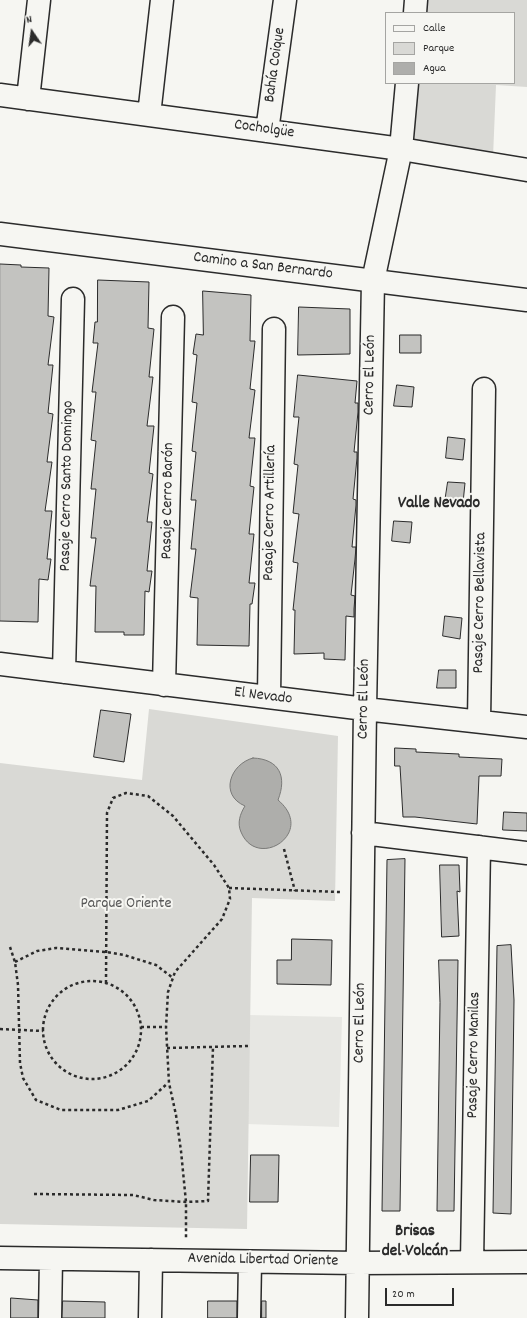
<!DOCTYPE html>
<meta charset="utf-8">
<style>
body{margin:0}
#map{position:relative;width:527px;height:1318px;overflow:hidden;background:#f6f6f2;font-family:Dekko,sans-serif}
canvas{display:block}
.legend{position:absolute;left:385px;top:12px;width:130px;height:72px;box-sizing:border-box;background:#f6f6f2;border:1px solid #a5a5a2;margin:0;padding:5px 7px;list-style:none;font-size:12px;color:#2b2b2b}
.legend li{display:flex;align-items:center;gap:8px;height:20px}
.legend b{width:20px;border:1px solid #a5a5a2}
.north{position:absolute;left:12px;top:12px;width:40px;height:40px;-webkit-text-stroke:3px #f6f6f2;paint-order:stroke;rotate:347deg;font-size:11px;font-weight:700;line-height:16px;text-align:center;color:#2b2b2b}
.north::after{content:'';display:block;margin:auto;width:14px;height:18px;background:#2b2b2b;clip-path:polygon(50% 0,100% 100%,50% 72%,0 100%)}
.scale{position:absolute;left:385px;top:1288px;width:69px;height:18px;box-sizing:border-box;border:2px solid #2b2b2b;border-top:0;padding-left:5px;font-size:12px;line-height:14px;white-space:nowrap;color:#2b2b2b;-webkit-text-stroke:3px #f6f6f2;paint-order:stroke}
</style>
<div id="map">
<canvas width="527" height="1318"></canvas>
<ul class="legend">
<li><b style="height:5px;background:#f6f6f2"></b>Calle</li>
<li><b style="height:11px;background:#d9d9d5"></b>Parque</li>
<li><b style="height:11px;background:#aeaeab"></b>Agua</li>
</ul>
<div class="north">N</div>
<div class="scale">20 m</div>
</div>
<script>
const ctx = document.querySelector('canvas').getContext('2d');
ctx.lineJoin = 'round';
function fill(path, color) { ctx.fillStyle = color; ctx.fill(path, 'evenodd'); }
function strokePath(path, color, width, dash) { ctx.strokeStyle = color; ctx.lineWidth = width; ctx.lineCap = dash ? 'butt' : 'round'; ctx.setLineDash(dash || []); ctx.stroke(path); }
function label(font, color, halo, rows, align = 'center') {
  ctx.font = font + ' Dekko,sans-serif'; ctx.lineWidth = 4; ctx.setLineDash([]); ctx.textBaseline = 'middle'; ctx.strokeStyle = halo; ctx.fillStyle = color; for (const [text, x, y, turn = 0] of rows) {
    ctx.save(); ctx.translate(x, y); ctx.rotate((+turn || 0) * Math.PI / 180); ctx.textAlign = isNaN(turn) ? turn : align; if (halo) ctx.strokeText(text, 0, 0); ctx.fillText(text, 0, 0); ctx.restore();
  }
}
fill(new Path2D(`
 M249,1015L342,1017L339,1127L246,1124Z`), '#e7e7e3');
fill(new Path2D(`
 M424,0H527V87L496,85L493,157L410,143L416,83H514V13H422Z
 M149,709L338,736L335,901L252,898L247,1229L0,1224V763L142,780Z`), '#d9d9d5');
const water = new Path2D(`
 M253,758C280,759 287,777 278,800C317,833 257,871 241,832C237,823 240,814 245,806C219,795 230,764 253,758Z`);
fill(water, '#aeaeab');
strokePath(water, '#7a7a78', 1);
const building = new Path2D(`
 M0,264L21,265V267L49,268L48,316L54,317L48,365H53L48,413L53,414L47,462H52L45,511H52L47,559H51L48,580L39,579L38,622L0,621Z
 M98,280L149,282L148,328L154,329L149,377H153L147,426H154L149,473L153,474L147,522H152L147,571H152L149,592L145,591L144,635H124V632H95L96,586H90L96,538H91L96,489H91L96,441L91,440L96,392H92L98,343H93L95,322H97Z
 M203,291L251,295L250,341H255L250,389L255,390L249,438H255L250,486L254,487L249,534H254L249,583H255L252,604H250L249,646L197,645L198,598L190,597L196,549H191L196,500H191L196,452L192,451L197,403L192,402L197,355L193,354L196,334L203,335Z
 M299,307L350,309V354L298,355Z
 M400,335H421V353H400Z
 M298,375L357,381L355,403H358V412L354,452H357V458L353,499L356,500V505L352,547H356L355,559L351,595L355,596L354,609V617L346,616L345,660L324,659V653L294,654L295,610H293L298,563L293,562L299,514L293,513L298,465L294,464L299,417H294Z
 M397,385L414,387L412,407L394,406Z
 M448,437L465,439L463,460L446,458Z
 M448,482L465,483L463,503L445,502Z
 M394,521L412,522L410,543L392,541Z
 M445,616L462,618L460,639L443,636Z
 M439,670H456V688H437Z
 M101,710L131,714L124,762L94,757Z
 M395,748L416,749V752L459,754V757L502,759L501,776H479L477,824L415,817H403L400,766H395Z
 M504,812L527,813V831L503,830Z
 M405,859L400,1211H382L387,860Z
 M440,865H459L460,892L457,891L459,936L442,937Z
 M292,939L332,940L331,985L277,984V960H291Z
 M511,945L514,1000L511,1214L493,1213L497,946Z
 M439,960H458L454,1211H437L440,1003Z
 M251,1155H279L278,1202H250Z
 M11,1298L38,1300V1318H11Z
 M63,1301L105,1302V1318H62Z
 M208,1301H237V1318H208Z
 M262,1301H266V1318H262Z`);
fill(building, '#c3c3c0');
strokePath(building, '#2b2b2b', 1);
const minor = new Path2D(`
 M415,13L416,0
 M0,95L401,149L527,170
 M28,99L39,0
 M149,115L162,0
 M267,131L285,0
 M0,664L365,709L527,727
 M64,672L73,299
 M164,685L173,317
 M269,697L274,329
 M479,721L484,389
 M363,833L527,853
 M0,1258L358,1263L527,1262
 M472,1262L479,847
 M50,1318L51,1259
 M150,1318L151,1260
 M249,1318L250,1262
 M357,1318L365,709L373,281L401,149L407,83`);
const tertiary = new Path2D(`
 M0,234L527,300`);
strokePath(minor, '#2b2b2b', 25);
strokePath(tertiary, '#2b2b2b', 25);
strokePath(new Path2D(`
 M284,849L295,891
 M229,888L340,892
 M10,947L15,962L18,985L20,1063L23,1078L36,1100L61,1110H118L148,1101L168,1083
 M15,962L37,951L56,948L106,952L124,955L156,965L173,978
 M43 1030a49 49 0 1 1 98 0a49 49 0 1 1-98 0Z
 M106,983L107,813L113,798L126,793L148,796L173,816L214,865L229,888L230,899L222,919L175,972L168,992L166,1027L169,1083L176,1115L181,1151L186,1202V1238
 M141,1027H166
 M0,1029L43,1031
 M167,1048L248,1046
 M34,1194L133,1195L154,1200L186,1202L208,1201L213,1047`), '#2b2b2b', 2.5, [3, 3]);
strokePath(minor, '#f6f6f2', 22);
strokePath(tertiary, '#f6f6f2', 22);
label('16px', '#2b2b2b', '#f6f6f2', [
 ["Bahía Coique",276,65,-82],
 ["Cocholgüe",264,130,8],
 ["Camino a San Bernardo",263,267,7],
 ["Cerro El León",371,375,-89],
 ["Pasaje Cerro Santo Domingo",68,486,-89],
 ["Pasaje Cerro Barón",169,501,-89],
 ["Pasaje Cerro Artillería",271,513,-89],
 ["Pasaje Cerro Bellavista",481,603,-89],
 ["El Nevado",263,697,7],
 ["Cerro El León",365,699,-89],
 ["Cerro El León",361,1023,-89],
 ["Pasaje Cerro Manilas",475,1055,-89],
 ["Avenida Libertad Oriente",263,1261,1]
]);
label('16px', '#565656', '#f6f6f2', [
 ["Parque Oriente",126,905]
]);
label('bold 17px', '#2b2b2b', '#f6f6f2', [
 ["Valle Nevado",439,505],
 ["Brisas",415,1233],
 ["del Volcán",415,1253]
]);
</script>
